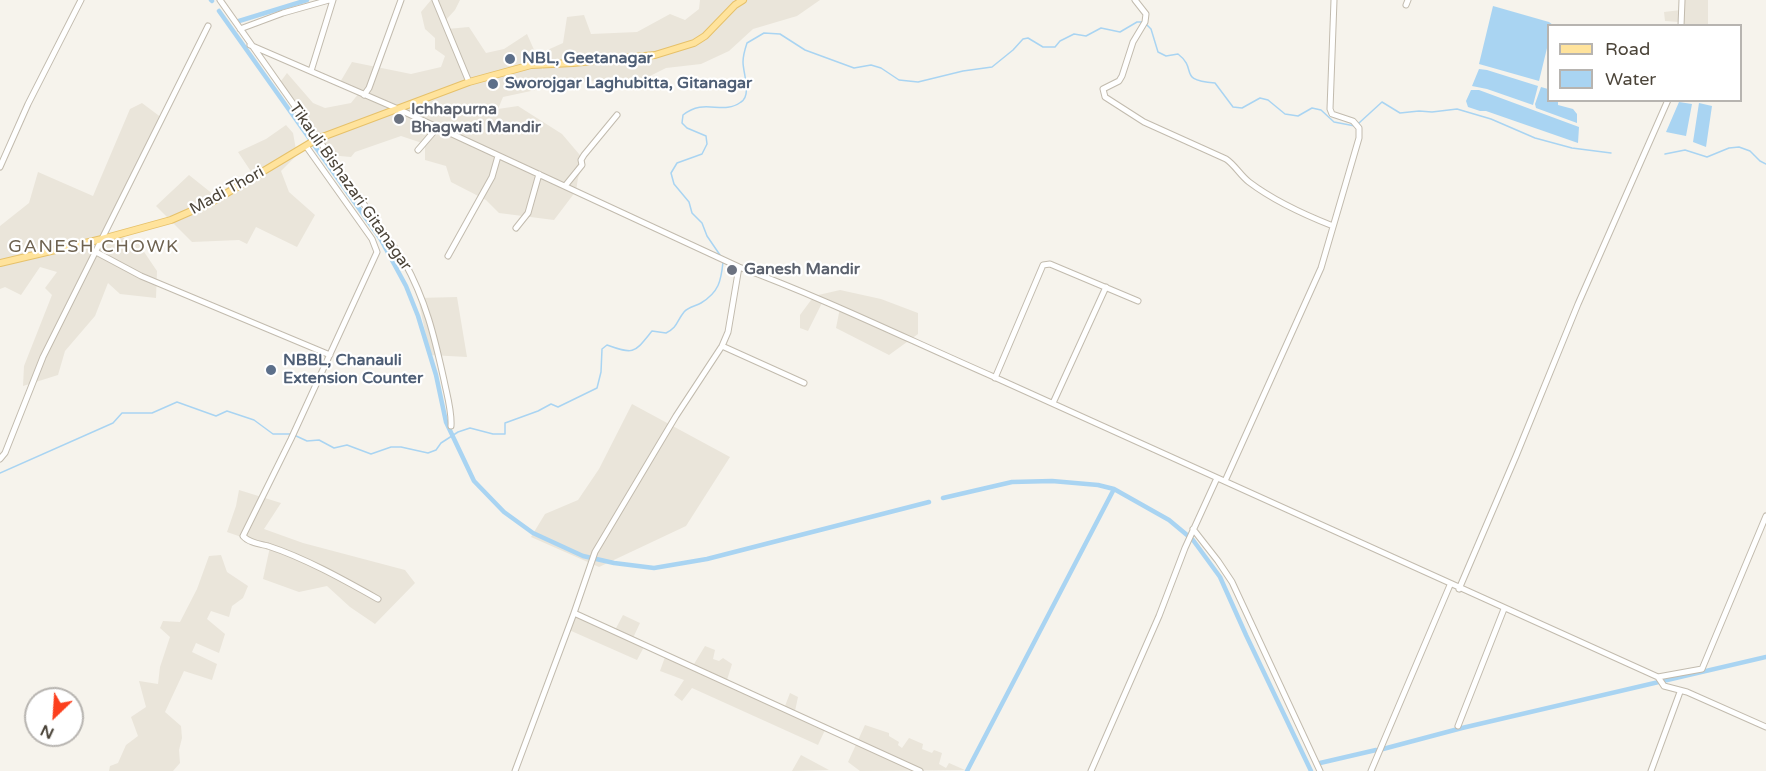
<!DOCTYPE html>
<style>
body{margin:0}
#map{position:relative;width:1766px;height:771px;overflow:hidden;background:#f6f3ec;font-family:"Varela Round",sans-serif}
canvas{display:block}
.legend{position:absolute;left:1547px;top:24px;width:195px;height:78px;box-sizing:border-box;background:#fff;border:2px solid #b7b4b0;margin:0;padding:8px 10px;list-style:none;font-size:18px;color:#4b4439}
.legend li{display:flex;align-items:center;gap:12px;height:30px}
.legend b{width:30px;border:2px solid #b7b4b0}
.north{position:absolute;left:24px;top:687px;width:60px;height:60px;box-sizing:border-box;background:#fff;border:2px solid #b7b4b0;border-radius:50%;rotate:205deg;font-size:16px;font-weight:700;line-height:24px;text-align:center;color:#4b4439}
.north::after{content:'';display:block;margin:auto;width:21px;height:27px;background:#fc3f1d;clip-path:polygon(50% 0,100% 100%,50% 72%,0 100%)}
</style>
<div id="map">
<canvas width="1766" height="771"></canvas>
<ul class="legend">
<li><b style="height:8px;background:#ffe39c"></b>Road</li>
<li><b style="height:16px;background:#a9d4f2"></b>Water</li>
</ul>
<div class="north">N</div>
</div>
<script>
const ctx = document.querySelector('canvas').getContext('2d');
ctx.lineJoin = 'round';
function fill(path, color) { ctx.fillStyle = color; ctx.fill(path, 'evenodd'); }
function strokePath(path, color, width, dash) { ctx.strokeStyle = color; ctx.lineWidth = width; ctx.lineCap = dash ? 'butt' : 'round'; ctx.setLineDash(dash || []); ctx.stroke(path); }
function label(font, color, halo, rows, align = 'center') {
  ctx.font = font + ' "Varela Round",sans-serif'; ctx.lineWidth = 4.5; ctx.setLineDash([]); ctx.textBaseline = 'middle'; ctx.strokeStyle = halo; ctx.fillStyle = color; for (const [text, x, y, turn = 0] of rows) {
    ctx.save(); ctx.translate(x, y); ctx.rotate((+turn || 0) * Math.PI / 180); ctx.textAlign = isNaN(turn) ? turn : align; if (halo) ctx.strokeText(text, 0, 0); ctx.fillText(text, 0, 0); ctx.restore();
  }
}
fill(new Path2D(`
 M431,0H460L455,10L444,22L447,29L469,27L486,53L504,49L527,34L543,70V52L563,43L567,17L584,15L591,34L637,32L670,14L685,20L699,9L700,0H820L797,16L753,29L729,51L701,64L666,68L636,83L601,80L545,88L503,97L498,109L518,106L562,134L585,161L578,178L576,191L554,220L499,213L486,200L451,182L446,166L425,160V144L401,136L355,152L351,157L329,155L278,85L287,73L313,103L325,108L351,103L359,93L339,84L352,62L411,74L441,67L445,56L435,49V38L425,29L421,12Z
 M1681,0H1708V25H1679V22L1665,21L1664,12L1681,10Z
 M142,103L162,118L103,239L122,237L138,243L157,271L156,298L120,294L108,283L95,316L65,351L58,375L23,386L24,366L52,295L45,288L57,272L40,267L21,295L5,287L0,289V226L29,203L38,172L93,196L130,109Z
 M286,125L293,133L297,155L281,171L289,192L315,215L297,247L256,227L247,244L239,240L192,242L156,206L189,175L214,195L252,173L238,152L266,139Z
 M840,290L881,299L918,313V334L889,355L836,328L840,308L823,301L808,331L800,328V315L814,296Z
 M457,297L467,357L430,355L418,298Z
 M632,404L730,457L686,526L599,567L531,537L545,514L578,500L599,469Z
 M239,490L281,503L264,529L303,543L405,570L415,583L375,624L350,607L327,586L299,592L263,579L270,547L227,532L236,506Z
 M221,555L227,572L248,586L243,598L232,606L229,617L211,611L207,619L225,634L219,653L196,643L192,652L217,664L212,680L184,671L165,712L181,726L182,738L179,750L180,763L173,771H109L110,766L118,763L126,745L138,736L131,717L146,707L139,681L158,684L160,667L170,637L160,628L163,621L180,622L197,589L209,556Z
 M575,614L614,632L623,615L640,623L633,638L645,645L637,660L569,630Z
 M705,646L715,650L713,659L719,661L723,658L732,664L727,680L785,706L790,693L798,697L795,711L825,730L818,745L692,688L682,701L674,695L684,680L660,671L665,657L694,664Z
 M865,725L889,733V736L899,742L898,745L902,748L909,738L923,744L922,749L932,753L934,750L942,753L939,764L946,768L949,763L965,770L860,771L848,762Z
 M801,755L829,770L792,771Z`), '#eae5da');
fill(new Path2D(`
 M1493,6L1549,22L1553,25L1548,26V44L1539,81L1479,64Z
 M1479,69L1487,70L1538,86L1533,105L1487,89L1472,86Z
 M1541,87L1548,89V100L1558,101V105L1573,109L1577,114V123L1536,108L1535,104Z
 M1471,90H1479L1579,127L1578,143L1486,111H1480L1468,107L1466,101Z
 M1679,102L1692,104L1686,136L1666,132Z
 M1699,103L1712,106L1706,147L1693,142Z`), '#a9d4f2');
strokePath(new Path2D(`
 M1146,24L1151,29L1158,52L1166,56L1178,54C1199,70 1176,80 1215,83L1233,107L1242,108L1260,98L1268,100L1285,114L1298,116L1312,108L1321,110L1334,122L1355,126
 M1359,123L1382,102L1400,113L1419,111L1432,112L1457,109L1491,119L1535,138L1572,148L1611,153
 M1665,154L1685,150L1707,157L1729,148L1739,147L1750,151L1760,161L1766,164
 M720,255L707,236L702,223L692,213L689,202L674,184L671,173L677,163L702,154L707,144L706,136L687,128L682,123L683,115C705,97 722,116 741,102C752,95 743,73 743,62C743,55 745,49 747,43L764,33L780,34L805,50L854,68L871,65L881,68L899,80L918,82L963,71L992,67L1013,50L1023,39L1028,38L1043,47H1055L1060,41L1074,34L1086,36L1101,28L1120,32L1137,22H1142
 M294,435L307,441L319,440L334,448L347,445L371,454L391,447H401L428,453L436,450L441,443L458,432L470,428L493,434H505V423L538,411L551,404L558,407L597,388L601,372L602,349L607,345C635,355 634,353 652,331L666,333C678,327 676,322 684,312C688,307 696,306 701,303C719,292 721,281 723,262
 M0,473L113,423L122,413H152L177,402L216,416L227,411L254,420L273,434H290`), '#a9d4f2', 1.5);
strokePath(new Path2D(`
 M211,0L212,1
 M219,11L380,238L406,286L418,316L436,375L446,422L474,481L504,512L533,533L583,556L614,563L654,568L707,559L929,502
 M239,21L307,0
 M943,498L1012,482L1052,481L1098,485L1114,489L1169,520L1193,540L1220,577L1246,635L1311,771
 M1383,749L1462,728L1766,657
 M1320,763L1376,750
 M967,771L1114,489`), '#a9d4f2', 4.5);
const minor = new Path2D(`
 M220,0L404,261C426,301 434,335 444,380C447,395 452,411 451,426
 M435,0L469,82
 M1135,0L1146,14L1145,22L1133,42L1122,76L1119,81L1103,89L1105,97L1144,122L1226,159C1235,165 1240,175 1249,182C1274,201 1305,215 1333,226
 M1406,5L1408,0
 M1681,26L1682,0
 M240,29L283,13L329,0
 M250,45L398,109L739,267C826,299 909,340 994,377C1216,476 1436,579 1658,677
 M311,71L333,0
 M364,95L369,88L401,0
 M306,146L372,239L377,252L291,439L243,536C249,543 260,544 268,546C305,558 344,580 378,599
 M418,150L437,128
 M0,167L28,104L81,0
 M565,186L582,165L581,160L584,155L617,115
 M516,228L528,213L539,174
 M96,252L141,276L330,355
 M448,256L492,177L498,156
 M722,346L804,383
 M995,378L1043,265L1050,264L1138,301
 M1053,403L1106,287
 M0,459L5,453L43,357L208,26
 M1225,481L1321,268L1359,138V128L1353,121L1332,114L1330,109L1334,0
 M1766,516L1702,669L1658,677L1664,686L1687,692L1766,727
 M1193,529L1218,561L1232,582L1320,771
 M1459,589L1516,456L1578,304L1668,100
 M574,613L595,552L676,416L722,346L728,332L739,267
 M1458,726L1504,609
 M515,771L574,613L920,771
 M1091,771L1159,616L1185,548L1217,478
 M1371,771L1450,585
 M1651,771L1680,692`);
const major = new Path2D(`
 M0,263L102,239L171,220L212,202L317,139L469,82L531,65L573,63L655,55L694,43L705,36L735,5L743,0`);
strokePath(minor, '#c2bbae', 7);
strokePath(major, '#e6c16a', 8);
strokePath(minor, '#fff', 5);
strokePath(major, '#ffe39c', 6);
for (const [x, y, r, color] of [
 [510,59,6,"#5c6f8a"],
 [493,84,6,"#5c6f8a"],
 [399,119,6,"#6b7280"],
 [732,270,6,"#6b7280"],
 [271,370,6,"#5c6f8a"]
]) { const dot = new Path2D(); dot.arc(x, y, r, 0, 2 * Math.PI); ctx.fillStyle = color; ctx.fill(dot); strokePath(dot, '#fff', 2); }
label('bold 16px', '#4e5e75', '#fff', [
 ["NBL, Geetanagar",522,59],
 ["Sworojgar Laghubitta, Gitanagar",505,84],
 ["NBBL, Chanauli",283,361],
 ["Extension Counter",283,379]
], 'left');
label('bold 16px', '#5b616d', '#fff', [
 ["Ichhapurna",411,110],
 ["Bhagwati Mandir",411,128],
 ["Ganesh Mandir",744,270]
], 'left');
label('16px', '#4b4439', '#fff', [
 ["Tikauli Bishazari Gitanagar",350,187,55],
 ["Madi Thori",227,191,-29]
]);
ctx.letterSpacing = '1.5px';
label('18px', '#6e6250', '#fff', [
 ["GANESH CHOWK",94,247]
]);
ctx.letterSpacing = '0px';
</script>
